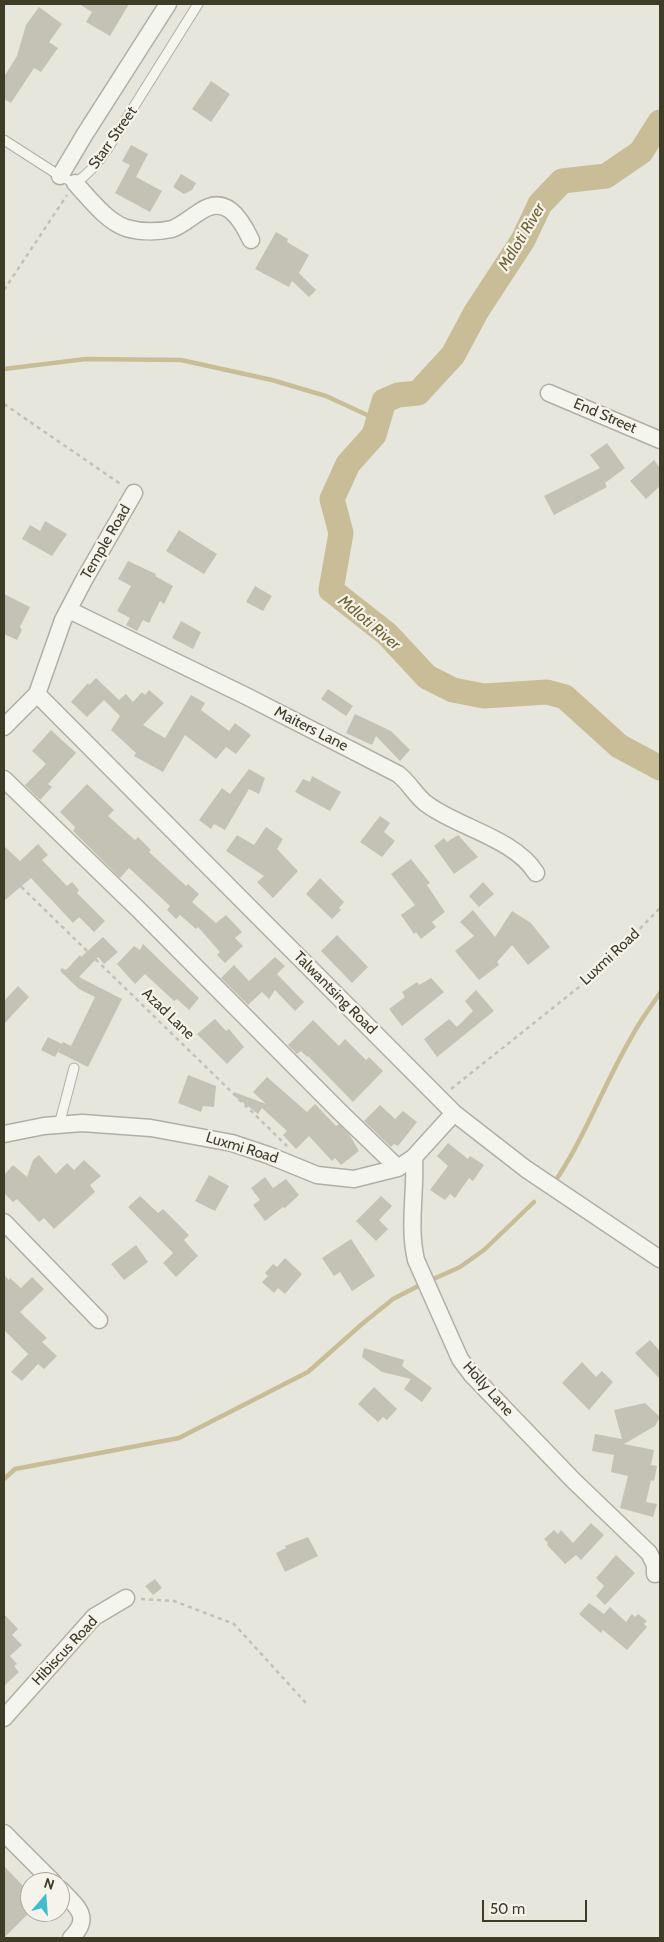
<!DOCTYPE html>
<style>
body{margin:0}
#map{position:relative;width:664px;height:1942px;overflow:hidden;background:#e7e6dd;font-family:Cabin,sans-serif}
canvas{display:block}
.frame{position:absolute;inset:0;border:5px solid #3e3b26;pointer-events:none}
.north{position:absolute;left:20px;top:1872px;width:50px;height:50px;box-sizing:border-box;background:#f5f3ec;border:1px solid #aca99d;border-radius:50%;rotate:18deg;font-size:14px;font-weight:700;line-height:20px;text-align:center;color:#3e3b26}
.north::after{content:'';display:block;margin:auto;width:18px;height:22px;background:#3fbdcf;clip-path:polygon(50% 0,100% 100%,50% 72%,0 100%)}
.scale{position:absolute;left:482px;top:1900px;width:105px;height:22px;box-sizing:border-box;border:2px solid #3e3b26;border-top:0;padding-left:6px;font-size:15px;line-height:18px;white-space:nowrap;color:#3e3b26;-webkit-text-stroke:4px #f5f3ec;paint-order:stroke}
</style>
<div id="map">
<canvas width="664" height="1942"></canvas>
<div class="frame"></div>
<div class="north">N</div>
<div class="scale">50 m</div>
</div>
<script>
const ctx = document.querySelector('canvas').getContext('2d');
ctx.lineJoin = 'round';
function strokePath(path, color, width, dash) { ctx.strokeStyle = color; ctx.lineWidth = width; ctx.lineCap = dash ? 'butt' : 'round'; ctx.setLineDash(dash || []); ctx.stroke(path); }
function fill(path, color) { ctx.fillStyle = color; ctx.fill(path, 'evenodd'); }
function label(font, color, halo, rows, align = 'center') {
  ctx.font = font + ' Cabin,sans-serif'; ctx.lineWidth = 4.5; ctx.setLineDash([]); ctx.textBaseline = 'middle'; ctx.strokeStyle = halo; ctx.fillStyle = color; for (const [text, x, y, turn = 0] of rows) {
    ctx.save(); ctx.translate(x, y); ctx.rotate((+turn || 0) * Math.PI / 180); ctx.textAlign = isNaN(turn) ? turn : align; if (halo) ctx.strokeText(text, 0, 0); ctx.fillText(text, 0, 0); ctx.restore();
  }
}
strokePath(new Path2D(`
 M4,369L86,359L181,360L272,380L326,396L378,420
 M556,1180C586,1135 604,1084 631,1038C639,1022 650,1008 660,993
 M429,1281L460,1267L484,1250L534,1202
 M4,1479L15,1469L179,1438L308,1372L362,1324L393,1299L422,1284`), '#c8bd97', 4.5);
strokePath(new Path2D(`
 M660,122L641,152L606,176L562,181L540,204L523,240L476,312L453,355L418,393L398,395L384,401L374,435L348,464L332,499L341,533L331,590L387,634L427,677L453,690L484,696L547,692L565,697L619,746L660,768`), '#c8bd97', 25);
fill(new Path2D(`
 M79,4H129L110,36L86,22L92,12Z
 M39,7L62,24L49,42L58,48L41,72L34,68L11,103L4,99V77L17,56L26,25Z
 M211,81L230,94L211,122L192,109Z
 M131,145L148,154L136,177L162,191L150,212L115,193L130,165L122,161Z
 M181,174L196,183L192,190L184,194L173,187Z
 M276,232L288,239L287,242L309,255L299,273L316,290L309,297L292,281L289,287L255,269Z
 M607,443L625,468L605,483L607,487L554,515L544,496L600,468L590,455Z
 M654,460L660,468V486L646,499L630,481Z
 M45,521L67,534L52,556L22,539L30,525L40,531Z
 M179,530L217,554L204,574L166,551Z
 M128,561L156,574L155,576L173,586L164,604L160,601L149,623L143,620L137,631L126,625L130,618L117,611L131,586L118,579Z
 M255,586L272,596L263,611L246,602Z
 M4,594L30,607L20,627L22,630L17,640L4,634Z
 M181,621L201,632L193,649L172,638Z
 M96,678L119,700L126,694L133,702L142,692L145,695L149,690L164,703L143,725L165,738L191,695L205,703L201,710L229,731L235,723L251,735L236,754L226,747L216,759L185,735L163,772L134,756L136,753L111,730L120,716L104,700L87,717L71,702L88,683L89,685Z
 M328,689L353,706L346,716L321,699Z
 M355,714L391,731L410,750L400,761L376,736L372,745L346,733Z
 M51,730L76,753L48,784L52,787L40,800L25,785L46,764L32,751Z
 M249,769L265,778L259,794L249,789L225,830L214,824L211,829L199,820L222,788L230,794Z
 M312,776L341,792L330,811L295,792L303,779L310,782Z
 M87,784L114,810L108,816L135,840L138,837L151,850L149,852L186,886L188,884L199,894L192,902L216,923L226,915L242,932L235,938L243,946L225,963L217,955L220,952L198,927L196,929L180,915L176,919L167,910L170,906L129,868L120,878L73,831L75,827L60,812Z
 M380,816L390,823L384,832L395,841L382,857L360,842Z
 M266,827L283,839L277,849L298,871L273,898L257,882L264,876L226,851L237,835L254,845Z
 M458,835L478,857L454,874L434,846L444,838L447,842Z
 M38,844L48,855L42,860L67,886L72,882L79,890L77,893L105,921L94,932L79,917L73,923L31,878L4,901V846L20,861Z
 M411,859L430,883L427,885L445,912L432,922L436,927L421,939L416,932L414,934L401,915L415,905L391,874Z
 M320,878L344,902L339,908L341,910L332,919L306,894Z
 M483,882L494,894L479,907L469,896Z
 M473,910L495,937L512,911L531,923L550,947L528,965L512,945L497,962L499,965L479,980L455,951L474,936L460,922Z
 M337,935L368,967L352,983L321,951Z
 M103,937L118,952L104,964L98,957L79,977L122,999L88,1067L58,1052L63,1042L71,1046L95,997L79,989L60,971L62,968L66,970L80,955L81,957Z
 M143,944L199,998L189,1010L177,999L174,1001L145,974L135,984L117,964L134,946L140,950Z
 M275,957L285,966L277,974L304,1002L295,1011L275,990L269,999L262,992L248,1005L221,978L234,965L249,981Z
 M431,978L444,992L402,1026L389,1009L405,997L402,992L417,982L419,985Z
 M18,986L29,997L4,1024V1001Z
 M476,990L494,1011L437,1057L424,1039L449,1019L457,1027L473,1011L465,1001Z
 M215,1019L226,1031L229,1029L244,1047L227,1064L197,1034Z
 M313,1020L339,1046L345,1039L366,1060L369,1057L383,1071L353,1102L308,1056L307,1057L301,1051L297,1054L288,1045Z
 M48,1037L62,1044L55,1057L41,1050Z
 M188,1075L216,1086L214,1107L203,1106L201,1112L178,1103Z
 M267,1077L307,1112L315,1104L336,1126L339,1124L349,1134L359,1151L341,1165L335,1158L332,1161L309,1136L296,1149L283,1135L287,1131L262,1108L258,1114L233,1095L234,1092L266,1104L253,1092Z
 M380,1105L395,1119L403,1111L417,1122L398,1146L394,1144L391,1147L364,1121Z
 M448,1143L468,1159L470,1156L484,1165L473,1181L469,1178L455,1198L450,1194L445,1200L430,1190L448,1166L437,1156Z
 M39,1155L56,1174L67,1163L74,1170L84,1160L101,1176L90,1185L95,1192L54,1229L44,1218L39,1222L17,1199L13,1202L4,1193V1175L13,1165L27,1177L33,1160Z
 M209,1175L229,1186L215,1211L195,1201Z
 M265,1177L273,1188L286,1179L299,1195L285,1208L283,1207L265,1221L253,1205L260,1200L251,1188Z
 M140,1196L158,1213L163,1209L189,1235L184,1240L198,1256L176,1277L163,1263L173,1253L128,1207Z
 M381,1196L392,1206L379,1220L388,1229L376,1241L356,1221Z
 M351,1239L375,1276L352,1291L340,1272L334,1276L322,1258Z
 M136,1245L148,1262L124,1280L111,1264Z
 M285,1258L302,1274L285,1294L278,1288L274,1293L262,1282L268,1276L265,1273L273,1264L277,1267Z
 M4,1275L9,1280L10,1278L21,1288L32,1277L44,1289L20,1312L47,1338L42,1342L57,1356L44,1369L38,1364L22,1381L11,1372L28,1354L4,1330Z
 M650,1340L660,1351V1379L635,1353Z
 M364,1348L404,1360L402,1366L432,1388L422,1402L404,1389L411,1379L382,1372L362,1357Z
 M582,1362L596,1377L602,1371L613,1382L589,1410L562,1383Z
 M374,1387L397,1409L387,1420L383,1417L378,1422L358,1404Z
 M645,1403L660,1417L655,1426L624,1444L654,1450L651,1465L657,1466L654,1481L651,1480L646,1502L657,1504L653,1517L620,1508L628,1476L611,1472L614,1455L592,1451L595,1434L622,1439L614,1410Z
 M591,1523L604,1535L581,1560L576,1555L565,1564L547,1545L548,1543L544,1539L554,1530L558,1534L561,1530L573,1543Z
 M308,1537L318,1556L285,1572L276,1553L286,1548L285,1546Z
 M616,1555L635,1573L605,1605L596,1596L604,1586L596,1578Z
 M155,1579L162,1588L153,1595L145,1586Z
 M589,1603L604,1614L610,1607L626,1622L632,1614L635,1617L638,1614L647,1621L644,1624L647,1627L627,1650L603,1630L601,1633L579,1614Z
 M4,1614L18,1629L12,1635L22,1645L10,1656L17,1664L14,1666L19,1672L4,1686Z
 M4,1866L30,1893V1912L4,1938Z`), '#c4c2b4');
const lane = new Path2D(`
 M4,140L60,176L75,183C89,174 99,162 108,148L198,4
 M59,1125L74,1068`);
const street = new Path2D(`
 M60,176L85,134L168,4
 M75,183C89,198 106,221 126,228C140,232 158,232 172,229C181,226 190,218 198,213C225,193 240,217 251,240
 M549,393L660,440
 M69,610L246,696L398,774C410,783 416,797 428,805C460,828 515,839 536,873
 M37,694L454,1113L526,1169L660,1259
 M4,727L37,694L63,620L84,580L134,493
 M4,779L140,911L340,1112L398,1168
 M4,1134L44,1126L82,1123L151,1128L232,1143L268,1155L317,1175L354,1179L398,1168L414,1157L454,1113
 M414,1157C416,1192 408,1226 416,1260L460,1359L472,1375L573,1480L649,1553L655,1565V1574
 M4,1222L99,1320
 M4,1718L94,1617L126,1598
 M4,1833L53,1882
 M60,1889C76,1906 93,1917 71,1938`);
strokePath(lane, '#b1afa2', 11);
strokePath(street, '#b1afa2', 19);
strokePath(new Path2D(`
 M4,290L67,195
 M4,404L122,485
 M4,870L287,1146
 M451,1089L598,972L660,908
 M141,1599L174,1601L234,1624L306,1703`), '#c2c1b7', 2.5, [4, 4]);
strokePath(lane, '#f5f5f0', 9);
strokePath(street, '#f5f5f0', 16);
label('15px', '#3e3b26', '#f5f3ec', [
 ["Starr Street",113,138,-55],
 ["End Street",605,416,23],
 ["Temple Road",106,542,-60],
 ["Maiters Lane",311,729,27],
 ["Luxmi Road",610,957,-43],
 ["Talwantsing Road",335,993,45],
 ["Azad Lane",168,1014,44],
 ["Luxmi Road",242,1148,17],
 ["Holly Lane",488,1389,48],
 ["Hibiscus Road",65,1651,-47]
]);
label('italic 16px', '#716630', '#f5f3ec', [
 ["Mdloti River",522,237,-59],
 ["Mdloti River",369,623,40]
]);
</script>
